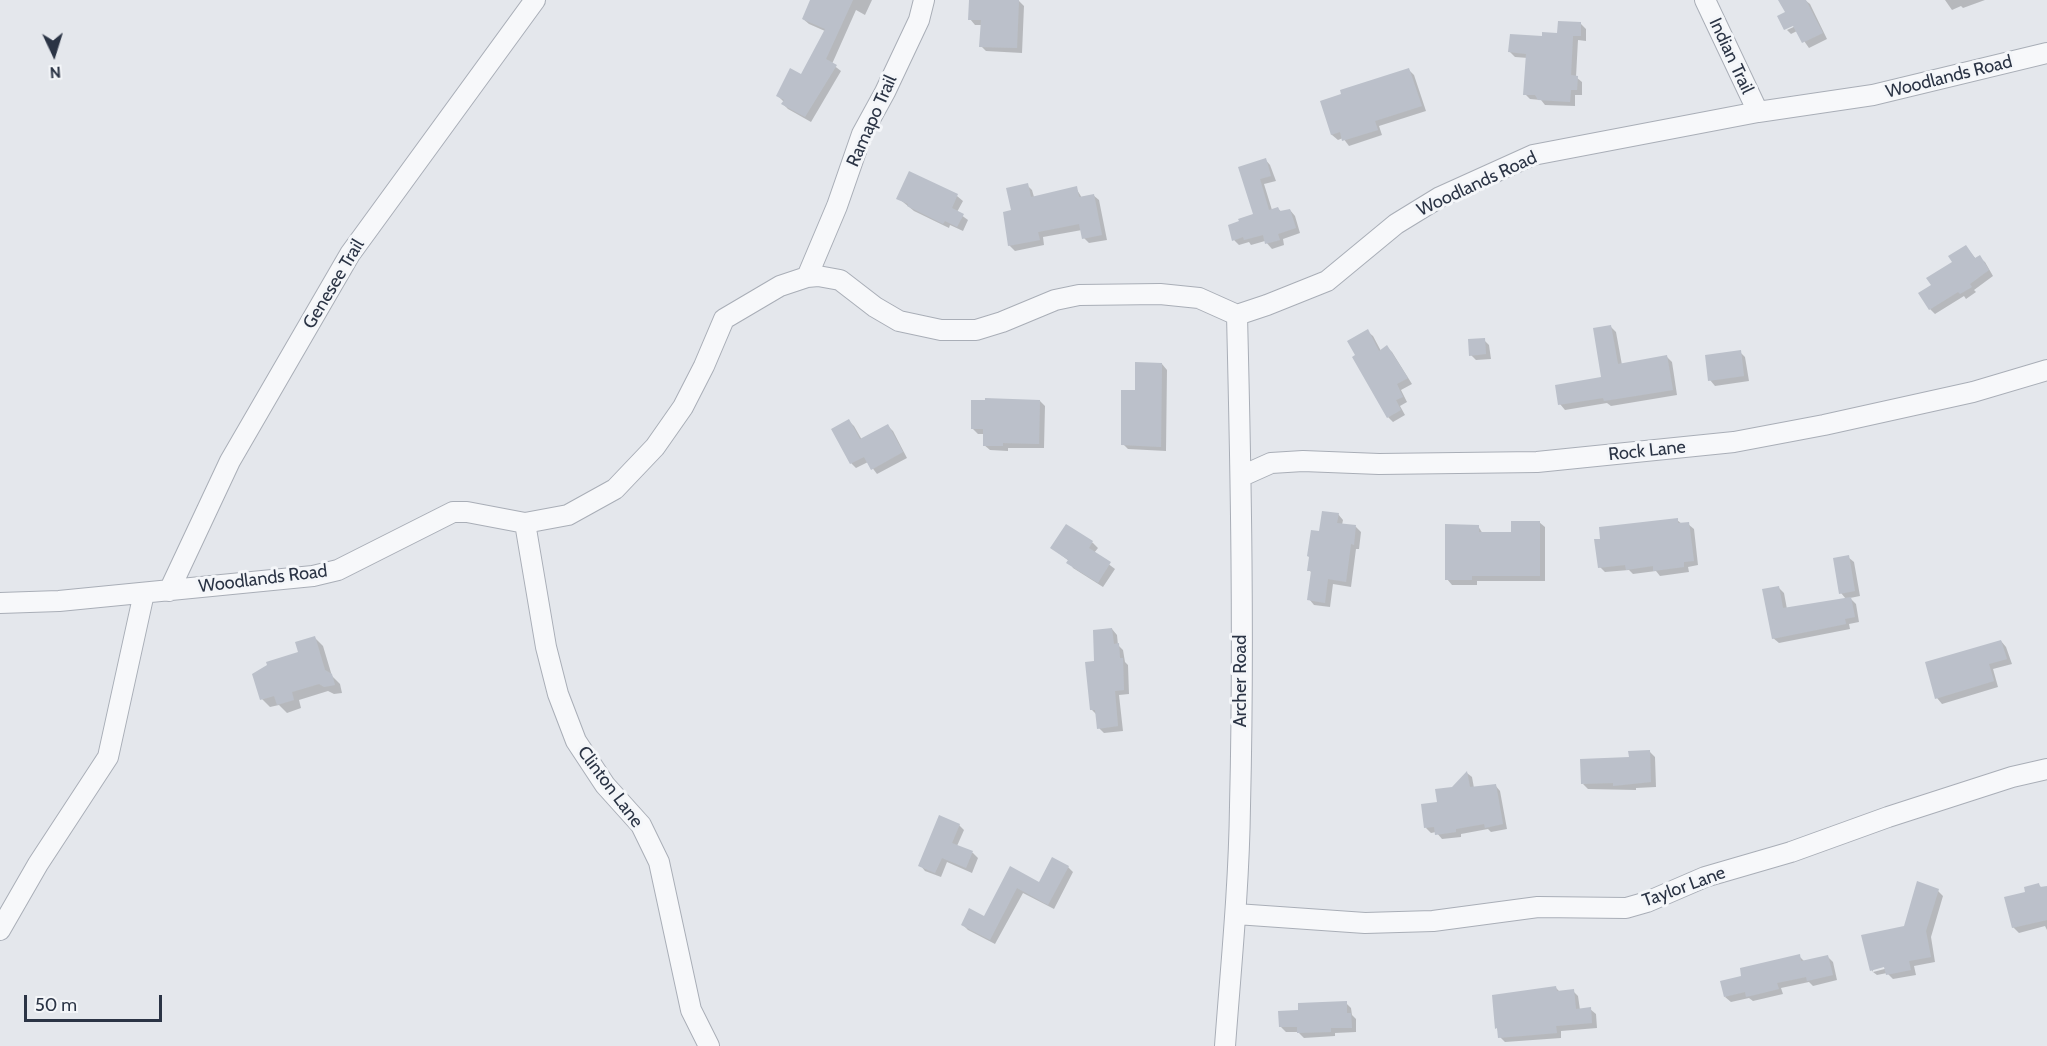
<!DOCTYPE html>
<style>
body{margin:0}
#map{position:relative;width:2047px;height:1046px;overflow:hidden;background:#e4e7ec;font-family:Cabin,sans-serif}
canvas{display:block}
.north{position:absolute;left:24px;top:24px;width:60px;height:60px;-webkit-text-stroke:4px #f4f6f9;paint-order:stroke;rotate:176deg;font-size:16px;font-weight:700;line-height:24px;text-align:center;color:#2b3445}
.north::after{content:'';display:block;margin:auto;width:21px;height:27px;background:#2b3445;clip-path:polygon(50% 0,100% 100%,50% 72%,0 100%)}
.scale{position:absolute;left:24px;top:995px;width:138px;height:27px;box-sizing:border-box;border:3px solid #2b3445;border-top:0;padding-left:8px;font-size:18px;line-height:21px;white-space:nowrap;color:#2b3445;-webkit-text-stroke:4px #f4f6f9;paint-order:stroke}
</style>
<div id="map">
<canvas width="2047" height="1046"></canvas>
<div class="north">N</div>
<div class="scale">50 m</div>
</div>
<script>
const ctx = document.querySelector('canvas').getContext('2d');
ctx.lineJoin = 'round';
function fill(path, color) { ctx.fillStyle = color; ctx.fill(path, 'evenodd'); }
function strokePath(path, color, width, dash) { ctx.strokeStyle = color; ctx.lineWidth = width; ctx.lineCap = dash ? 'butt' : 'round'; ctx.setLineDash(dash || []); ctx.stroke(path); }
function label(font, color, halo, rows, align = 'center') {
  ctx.font = font + ' Cabin,sans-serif'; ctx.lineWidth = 6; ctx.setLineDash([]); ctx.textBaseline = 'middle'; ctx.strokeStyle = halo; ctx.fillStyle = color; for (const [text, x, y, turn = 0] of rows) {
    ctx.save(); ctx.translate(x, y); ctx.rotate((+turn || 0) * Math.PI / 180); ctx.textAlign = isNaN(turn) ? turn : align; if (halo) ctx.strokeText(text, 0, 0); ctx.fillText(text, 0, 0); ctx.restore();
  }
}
fill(new Path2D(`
 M812,0H872L865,15L856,10L832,64L841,71L811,122L788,109L783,104L784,102L777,95L802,76L825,31L809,24L803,19Z
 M971,0L1019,1L1024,6L1022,53L986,51L981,46L982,25H975L970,19Z
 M1780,0H1805L1810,4L1827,39L1809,48L1797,31L1791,34L1787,30L1800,24L1787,13Z
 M1945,0H1985L1963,8L1961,6L1952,10Z
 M1581,24L1586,29V41L1578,40L1576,77L1582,82V95H1575V106L1545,105L1541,100L1530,99L1525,94L1528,58L1515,57L1510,52L1544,38L1558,35Z
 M1409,70L1414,75L1426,111L1379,126L1382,135L1349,146L1343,138L1338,140L1332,135L1322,102Z
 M1265,159L1270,165L1276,181L1264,184L1272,210L1278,209L1282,212L1290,210L1295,216L1300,233L1283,239L1284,245L1272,249L1265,241L1251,245L1249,242L1239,245L1234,240L1255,215L1240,168Z
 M910,173L957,196L963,201L957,212L968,220L963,231L950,225L949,228L914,211L898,198Z
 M1027,185L1032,190L1034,197L1076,188L1082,198L1093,195L1099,200L1107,240L1089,243L1084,238L1082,230L1043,237L1044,245L1015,251L1009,245L1013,211Z
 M1966,247L1976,259L1979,257L1985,262L1993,276L1974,290L1976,292L1966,299L1964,296L1935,314L1930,309L1933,286Z
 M1611,327L1616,332L1622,365L1667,357L1672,362L1677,395L1611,406L1607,403L1565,410L1560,404L1602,378Z
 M1367,331L1373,336L1381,351L1387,347L1392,352L1412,384L1401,390L1407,402L1400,406L1405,415L1393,422L1388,417Z
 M1484,340L1489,345L1491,359L1476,360L1471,355Z
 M1740,352L1745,357L1749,381L1715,386L1710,380Z
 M1162,364L1167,370L1166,451L1128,449L1123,444L1136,391Z
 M1040,401L1045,406L1044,448H1008V451L990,450L984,445V434H978L972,428Z
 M849,421L854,426L862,440L888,426L893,431L907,458L877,474L868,462L856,468L851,463Z
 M1338,514L1343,520L1342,525L1356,527L1361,532L1359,549H1356L1351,587L1333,584L1330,607L1314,605L1309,599L1312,573L1309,570Z
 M1677,520L1682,524H1688L1694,529L1698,565L1688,567L1689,572L1660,576L1656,571L1633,574L1629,570L1605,572L1600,567Z
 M1539,522L1545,527V581H1477V585H1452L1447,579L1478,526L1483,534H1512Z
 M1067,526L1093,543L1098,548L1094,553L1115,569L1103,587L1073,568L1069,561L1052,548Z
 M1848,557L1854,562L1860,596L1850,598L1856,604L1859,622L1849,624L1850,629L1779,643L1773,638L1779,588L1784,593L1787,609L1846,599L1841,593Z
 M1112,629L1117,635L1118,645L1123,650L1125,662L1128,665L1129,694L1119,695L1123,731L1104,733L1099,728L1097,715L1092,710L1096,662Z
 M315,638L323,646L332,676L340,684L342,693L334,694L328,691L299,700L301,708L287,713L279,705L270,707L262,699Z
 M2001,641L2006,647L2012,664L1993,669L1998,687L1942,704L1937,698Z
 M1650,752L1655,757L1656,787L1636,788V790L1588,789L1583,784L1630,759Z
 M1467,773L1472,777L1474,788L1495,785L1500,791L1507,829L1491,832L1488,829L1461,834V837L1442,839L1436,832L1431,833L1426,828L1439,803Z
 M959,825L964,830L957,846L973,853L978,858L972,873L947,862L941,877L925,871L920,865Z
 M1068,867L1073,872L1054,909L1023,893L995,944L968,930L962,924L984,918L1011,868L1039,884Z
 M2039,885L2042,888L2047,887V930L2045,926L2019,933L2013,927L2026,893Z
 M1938,891L1943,896L1931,937L1935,962L1914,966L1916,975L1893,979L1887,973L1877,975L1873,972L1892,967L1891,964L1873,969V972L1872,970L1905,927Z
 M1799,956L1805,962L1827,956L1833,962L1837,980L1813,986L1809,982L1781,988L1783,994L1753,1001L1749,998L1731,1002L1725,997L1743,977Z
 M1556,988L1560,992L1573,991L1578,996L1580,1010L1590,1009L1596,1014L1597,1028L1561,1031V1038L1505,1042L1500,1037L1497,1028Z
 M1346,1003L1351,1008L1352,1015L1356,1019V1032L1335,1033V1036L1304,1038L1298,1032H1286L1281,1027Z`), '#0003');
fill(new Path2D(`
 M810,0H853L826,59L837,65L805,117L781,104L784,100L776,96L790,68L801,74L825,29L802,19Z
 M969,0H1019L1017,48L979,47L981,20H968Z
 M1778,0H1806L1823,33L1802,43L1793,26L1784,30L1777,16L1785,12Z
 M1558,21L1581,22V36H1573L1571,75L1578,76L1577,90H1571L1570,102L1538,100L1535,95H1523L1526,54L1508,52L1510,34L1542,36V32L1557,33Z
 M1409,68L1422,106L1375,121L1378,130L1342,141L1340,132L1331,135L1320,101L1341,94L1340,90Z
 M1266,158L1271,176L1260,179L1269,210L1278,207L1280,211L1290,209L1296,228L1278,234L1280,240L1265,244L1263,235L1244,240L1243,237L1232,241L1228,225L1239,221L1238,219L1253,214L1238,167Z
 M909,171L958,194L952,208L964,214L957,227L945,221L943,224L907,206L908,204L896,199Z
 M1028,183L1031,197L1077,186L1079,197L1094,194L1102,235L1082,239L1079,224L1038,232L1040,240L1008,246L1003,212L1011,210L1006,188Z
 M1966,245L1975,258L1980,255L1989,270L1970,284L1972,287L1960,294L1958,292L1929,310L1918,293L1931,285L1926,278L1952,262L1948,256Z
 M1611,325L1618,364L1667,355L1673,390L1604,401L1603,398L1558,405L1555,385L1601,377L1593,328Z
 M1368,329L1379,351L1387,345L1408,378L1397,384L1403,397L1396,400L1401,410L1387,418L1352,357L1355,355L1347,341Z
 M1485,338L1486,354L1469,356L1468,339Z
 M1741,350L1744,376L1708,381L1705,355Z
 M1135,362L1162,363L1161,447L1121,445V390H1135Z
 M985,398L1040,400L1039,444L1003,443V446H983V429H971V400H985Z
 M849,419L860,439L888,424L903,452L871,470L864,457L850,464L831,429Z
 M1322,511L1339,513L1337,523L1356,525L1354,545L1351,544L1346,582L1328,579L1325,603L1307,600L1311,571H1307L1309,557L1307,556L1311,530L1319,531Z
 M1678,518V523L1689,522L1694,561L1684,562V567L1653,571V566L1626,570L1625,565L1598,568L1594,539H1600L1599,527Z
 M1511,521H1540V576H1472V580H1445V524L1479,525V532H1511Z
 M1066,524L1093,541L1089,548L1111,562L1098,583L1066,563L1068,560L1050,548Z
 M1849,555L1855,591L1839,594L1833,558Z
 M1779,586L1783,608L1851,597L1855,617L1845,619L1846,624L1772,639L1762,589Z
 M1112,628L1114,644L1119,643L1120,658H1123L1124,690L1115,691L1118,726L1097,729L1095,710H1090L1085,662L1094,661L1093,630Z
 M315,636L325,670L332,674L335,685L324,687L319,684L292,692L294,700L277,705L274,696L260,700L252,674L267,665L266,662L298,652L295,642Z
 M2001,640L2007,659L1989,664L1994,681L1935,699L1925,662Z
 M1650,750L1651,782L1613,786V783L1581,784L1580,759L1629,757L1628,751Z
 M1467,771L1470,787L1496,784L1503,824L1485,828L1484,824L1456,829V832L1435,835L1434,827L1424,828L1421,804L1437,802L1435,789L1452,787Z
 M939,815L960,824L952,843L973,851L966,868L942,858L935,873L918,866Z
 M1052,857L1069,866L1048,905L1017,888L990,940L961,925L969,908L984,916L1010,866L1039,882Z
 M1917,881L1939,889L1926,931L1931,957L1909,961L1911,970L1886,975L1884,967L1870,971L1861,935L1904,926Z
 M2039,883L2040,887L2047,886V920L2012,928L2004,897L2025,892L2024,887Z
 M1800,954L1801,961L1828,955L1833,975L1807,981L1806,977L1777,983L1779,989L1746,997L1745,992L1724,997L1720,981L1741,976L1740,968Z
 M1556,986L1557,991L1574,989L1576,1009L1591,1007L1592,1023L1556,1026L1557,1033L1498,1038L1497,1028L1495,1029L1492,995Z
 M1347,1001V1013H1351L1352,1028H1331V1032L1297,1033V1027H1279L1278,1011L1298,1010V1003Z`), '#bbc0ca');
const minor = new Path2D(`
 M1705,0L1758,112
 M807,277L837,206L862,134L885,92L919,20L924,0
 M1242,476L1271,463L1303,461L1379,464L1537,462L1734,442L1824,425L1973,392L2047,370
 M525,523L546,647L558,694L576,741L605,785L641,825L659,862L691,1010L709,1046
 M169,591L230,461L350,254L535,0
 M0,603L59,601L313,576L338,570L453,512H467L525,523L568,515L615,489L655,447L683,407L704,366L724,319L780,286L807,277L818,276L840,280L875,307L899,321L941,330H976L1002,322L1055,300L1079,295L1160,294L1199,298L1237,315L1267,305L1327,281L1396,224L1440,197L1533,155L1758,112L1873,95L2047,53
 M1236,914L1365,923L1433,921L1538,907L1626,908L1647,902L1705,877L1791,852L1888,817L2012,777L2047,769
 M0,930L38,864L108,757L144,593
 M1225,1046C1231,966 1239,886 1240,806C1244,642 1241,478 1237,315`);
strokePath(minor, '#a9aeb7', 22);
strokePath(minor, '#f7f8fa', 20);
label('18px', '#2b3445', '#f4f6f9', [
 ["Indian Trail",1731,56,65],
 ["Woodlands Road",1949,77,-14],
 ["Ramapo Trail",872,121,-66],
 ["Woodlands Road",1477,184,-25],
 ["Genesee Trail",334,284,-59],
 ["Rock Lane",1647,451,-6],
 ["Woodlands Road",263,579,-7],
 ["Archer Road",1241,681,-90],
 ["Clinton Lane",610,787,53],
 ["Taylor Lane",1684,887,-20]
]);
</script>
